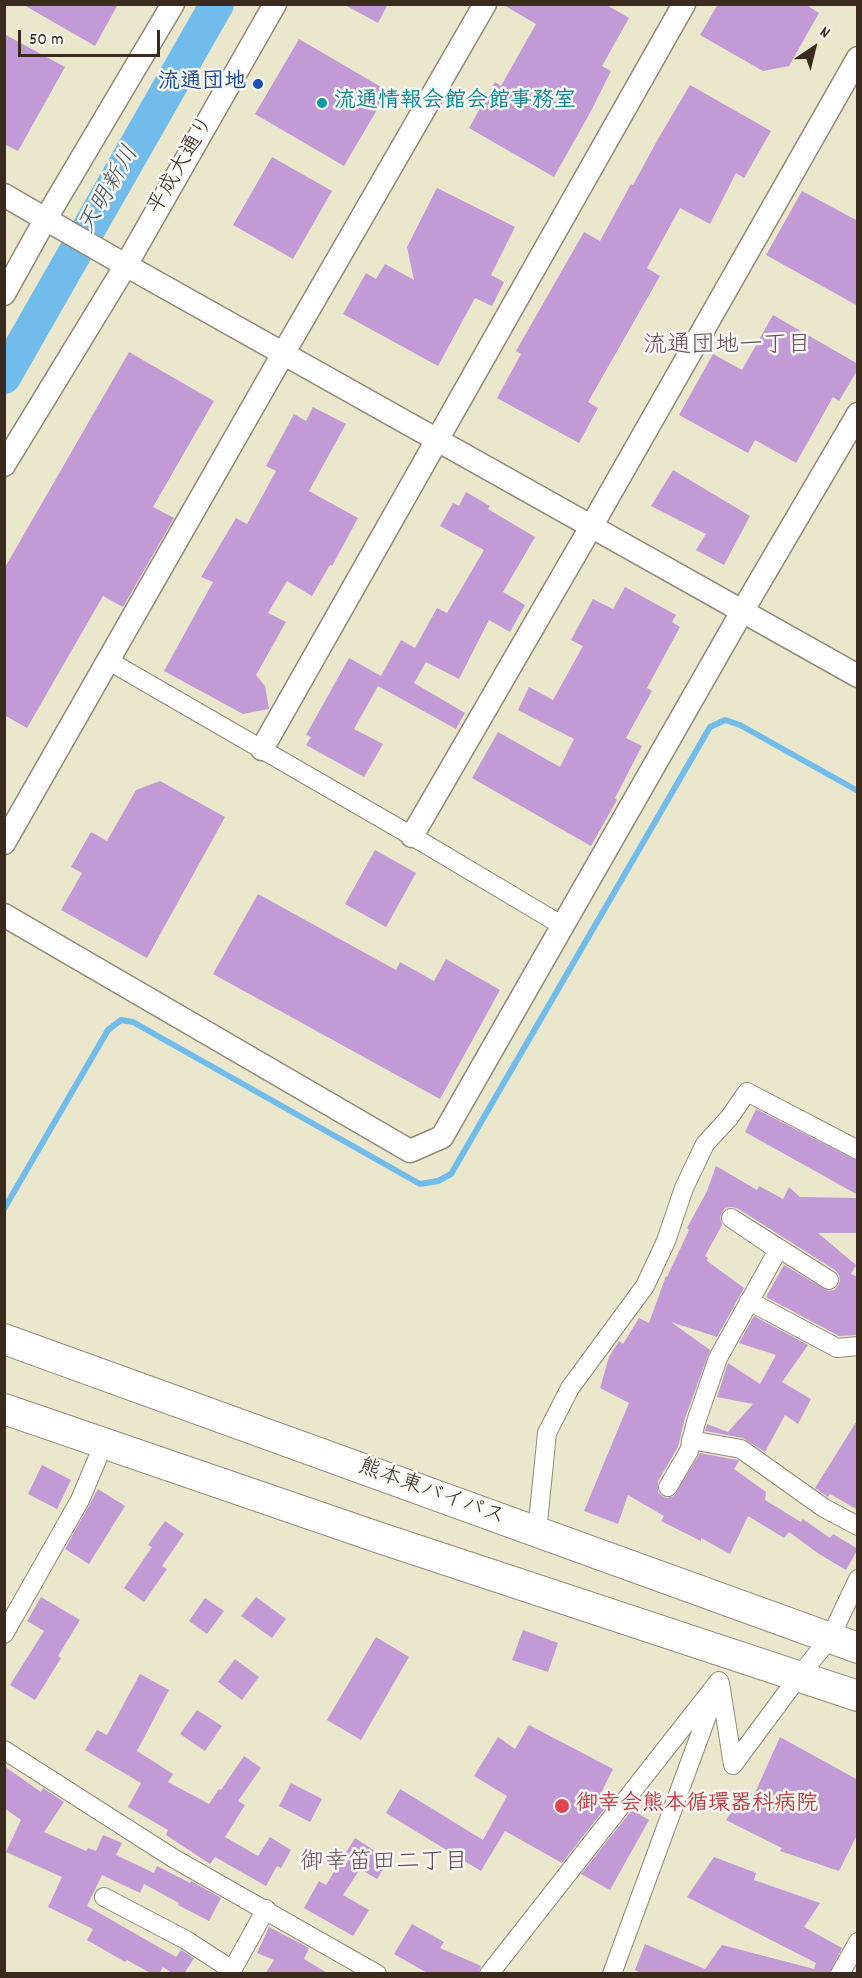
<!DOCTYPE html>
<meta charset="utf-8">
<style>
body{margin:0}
#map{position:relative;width:862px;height:1978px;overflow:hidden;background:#ebe7cd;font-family:Dekko,sans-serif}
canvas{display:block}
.frame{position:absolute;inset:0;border:6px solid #3b2a1e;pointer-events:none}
.north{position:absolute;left:784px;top:18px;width:60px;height:60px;-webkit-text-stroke:4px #f6f6f2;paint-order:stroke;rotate:35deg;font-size:16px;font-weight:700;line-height:24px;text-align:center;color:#3b2a1e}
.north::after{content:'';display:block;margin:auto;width:21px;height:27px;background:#3b2a1e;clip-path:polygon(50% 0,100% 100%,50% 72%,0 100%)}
.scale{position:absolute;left:18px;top:30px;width:142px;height:27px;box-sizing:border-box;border:3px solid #3b2a1e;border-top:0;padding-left:8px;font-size:18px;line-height:21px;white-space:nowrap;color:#3b2a1e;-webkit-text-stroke:4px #f6f6f2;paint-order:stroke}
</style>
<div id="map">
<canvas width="862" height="1978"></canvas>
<div class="frame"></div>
<div class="north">N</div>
<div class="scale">50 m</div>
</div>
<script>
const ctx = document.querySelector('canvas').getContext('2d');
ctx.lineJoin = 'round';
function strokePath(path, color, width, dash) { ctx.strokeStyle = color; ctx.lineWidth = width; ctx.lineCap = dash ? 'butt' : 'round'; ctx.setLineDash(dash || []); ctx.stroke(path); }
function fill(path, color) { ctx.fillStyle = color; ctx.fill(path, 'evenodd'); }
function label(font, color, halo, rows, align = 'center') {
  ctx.font = font + ' Dekko,"Klee One",sans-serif'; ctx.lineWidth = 5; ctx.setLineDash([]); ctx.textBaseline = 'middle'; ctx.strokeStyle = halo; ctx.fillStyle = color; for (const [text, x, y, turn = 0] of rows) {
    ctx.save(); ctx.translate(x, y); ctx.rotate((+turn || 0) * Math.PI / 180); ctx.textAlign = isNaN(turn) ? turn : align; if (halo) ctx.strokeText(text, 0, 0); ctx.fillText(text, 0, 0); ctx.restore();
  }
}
strokePath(new Path2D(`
 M4,1209L108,1030L121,1020L133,1022L420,1184L438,1181L451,1174L710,727L725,720L740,725L858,791`), '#72bceb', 6);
strokePath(new Path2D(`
 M4,377L217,4`), '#72bceb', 34);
fill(new Path2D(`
 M22,4H118L95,46Z
 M343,4H388L378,23Z
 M502,4H605L629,18L602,66L611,71L591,111L554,177L469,128L495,82L501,86L536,24Z
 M718,4H805L819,13L789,66L763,71L700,35Z
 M4,34L65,67L18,151L4,144Z
 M299,39L388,91L344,166L255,114Z
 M690,85L771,131L744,178L736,173L710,224L680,208L647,268L660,276L588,402L598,408L579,443L497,398L521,354L516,351L584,232L600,241L631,184L633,185L658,139Z
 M272,157L332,191L293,259L233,225Z
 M437,188L515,227L491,275L504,282L492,306L475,298L438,366L343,314L366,273L376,279L385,264L414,280L407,247Z
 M802,191L858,221V306L766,255Z
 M773,315L858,364V369L839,401L833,397L796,463L755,440L748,453L679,415L713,354L742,370Z
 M129,352L214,401L153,507L174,518L123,607L103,596L27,728L4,715V569Z
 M313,407L346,424L309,491L358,518L332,566L330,565L312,596L287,581L268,613L286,622L256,675L265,686L269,709L243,714L164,671L213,582L201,577L236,518L247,524L276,471L266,466L294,414L306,421Z
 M673,470L750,516L724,565L696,550L706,534L651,506Z
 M466,492L490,506L488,509L535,537L503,592L525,605L510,632L489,620L459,679L426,662L414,683L465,713L456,729L378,686L354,729L383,744L364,777L306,745L311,737L306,735L349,658L381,676L401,640L415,648L437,608L447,613L484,550L440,526L453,503L459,506Z
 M625,587L676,615L672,622L680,627L647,688L652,691L626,738L642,746L615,798L617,800L591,846L472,778L498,732L560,767L574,739L518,710L529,687L553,700L583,646L571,640L593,599L613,609Z
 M160,781L225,817L147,958L61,910L82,873L71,867L91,832L107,841L136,790Z
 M375,850L416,873L386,927L345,904Z
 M258,894L396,970L400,962L434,981L446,959L500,990L440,1099L213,974Z
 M756,1109L858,1161V1195L745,1132Z
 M716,1166L757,1190L759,1186L783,1199L789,1187L800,1197L858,1198V1233H818L856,1265L851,1274L858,1277V1335L839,1336L766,1297L784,1265L828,1291L834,1290L838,1286L840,1281L839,1275L835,1270L737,1208L731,1207L725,1208L720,1217L722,1225L705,1256L708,1258L707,1261L744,1288L717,1337L671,1322L710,1350L685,1418L678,1447L658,1481V1492L662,1496L667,1498L674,1496L700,1453L737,1460L739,1461L734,1469L766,1492L765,1500L801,1522L803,1519L830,1538L833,1534L858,1549L846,1570L819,1554L789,1532L784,1538L748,1516L730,1554L701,1538V1541L661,1521L664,1516L628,1495L618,1524L584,1511L629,1403L600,1388L609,1357L619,1341L623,1344L639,1318L649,1323L666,1276L667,1277L689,1230L687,1228L707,1191Z
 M754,1316L808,1345L782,1382L811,1399L798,1424L785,1415L765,1452L743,1438L705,1431L707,1424L728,1432L753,1404L717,1397L728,1363L760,1384L776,1355L739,1343Z
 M858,1419V1510L830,1494L828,1497L815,1488Z
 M42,1465L71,1480L57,1509L28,1494Z
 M98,1489L125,1506L89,1564L65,1549Z
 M165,1521L184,1534L162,1566L167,1569L144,1602L124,1588L152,1547L148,1545Z
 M41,1597L80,1620L58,1656L61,1658L35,1700L10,1685L44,1631L27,1621Z
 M256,1597L286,1619L272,1638L241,1616Z
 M205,1598L224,1611L207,1634L189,1621Z
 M523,1630L558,1643L548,1672L512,1660Z
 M376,1637L409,1657L361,1740L327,1720Z
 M235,1659L259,1677L242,1700L218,1682Z
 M140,1674L169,1690L137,1751L173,1774L168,1782L209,1804L219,1789L221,1790L244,1756L261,1768L238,1801L245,1805L225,1837L258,1856L270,1837L291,1850L281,1868L277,1866L266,1886L215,1857L210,1864L166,1835L168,1830L128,1807L141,1783L85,1750L97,1730L107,1735Z
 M197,1710L222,1726L205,1751L180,1734Z
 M529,1725L613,1769L602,1791L613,1798L562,1863L505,1831L481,1871L386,1813L400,1789L483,1840L507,1796L474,1776L498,1737L515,1749Z
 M780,1737L858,1780V1833L839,1871L780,1851L782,1848L726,1820L747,1791L754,1795Z
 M4,1766L41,1792L43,1788L64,1802L44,1832L86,1851L88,1848L96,1851L103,1835L122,1843L116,1855L154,1873L157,1866L190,1883L191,1881L221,1898L209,1921L178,1905L179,1903L144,1884L140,1893L102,1875L87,1906L176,1957L181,1950L194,1958L184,1974H173L163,1967L159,1974H152L127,1960L125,1962L87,1940L93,1929L48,1907L62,1877L6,1852L21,1820L4,1808Z
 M291,1783L322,1799L310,1822L279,1806Z
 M632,1810L649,1820L610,1890L581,1874Z
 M355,1838L389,1860L377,1879L360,1869L343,1895L369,1910L353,1936L304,1908L319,1881L326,1885Z
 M714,1857L756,1873L754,1880L820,1903L804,1927L842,1948L829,1974H642L635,1970L645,1944L705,1969L722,1945L814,1969L816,1963L687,1897Z
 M412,1924L444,1942L440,1948L481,1966L478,1974H429L394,1954Z
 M269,1927L309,1948L304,1959L329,1974H265L274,1960L257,1953Z`), '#c19ad6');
const minor = new Path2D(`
 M109,661L412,836L563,926
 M749,1301L837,1348L858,1346
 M691,1440L741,1449L824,1508L858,1526
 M668,1487L689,1451L696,1422L718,1358L778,1250L731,1218L829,1280
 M537,1532L547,1433L570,1388L645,1286L666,1241L684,1188L705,1144L729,1118L747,1092L858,1150
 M4,1634L80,1500L104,1443
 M720,1683L733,1765L799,1676L830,1638L858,1579
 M4,1750L173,1858L377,1974
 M104,1897L186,1940L232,1970
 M230,1974L266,1909
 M489,1974L719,1681
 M612,1974L714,1697
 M840,1974L858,1942`);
const tertiary = new Path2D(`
 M4,195L113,258L858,676
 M4,294L45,220L173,4
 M4,465L126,265L275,4
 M262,749L684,4
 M412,836L591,527L858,58
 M4,843L283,354L485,4
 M4,915L410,1151L442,1137L743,610L858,414`);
const trunk = new Path2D(`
 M4,1339L858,1648
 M4,1409L380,1538L858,1696`);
strokePath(minor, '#938876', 20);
strokePath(tertiary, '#938876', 25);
strokePath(trunk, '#938876', 32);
strokePath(minor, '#fff', 18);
strokePath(tertiary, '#fff', 22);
strokePath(trunk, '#fff', 30);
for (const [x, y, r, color] of [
 [258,84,6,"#1a4fb4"],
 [322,103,6,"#0f9aa8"],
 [562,1806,8,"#e0444e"]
]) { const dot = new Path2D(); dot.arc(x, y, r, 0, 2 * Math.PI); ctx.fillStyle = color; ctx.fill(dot); strokePath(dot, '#f6f6f2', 2); }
label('bold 22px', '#164399', '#f6f6f2', [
 ["流通団地",246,84]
], 'right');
label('bold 22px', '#0d838f', '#f6f6f2', [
 ["流通情報会館会館事務室",334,103]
], 'left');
label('22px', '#3b2a1e', '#f6f6f2', [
 ["平成大通り",183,166,-60],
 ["熊本東バイパス",431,1494,20]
]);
label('bold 22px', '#be3a42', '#f6f6f2', [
 ["御幸会熊本循環器科病院",576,1806]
], 'left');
label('italic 24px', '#4c565c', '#f6f6f2', [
 ["天明新川",111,191,-60]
]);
label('24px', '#6a515e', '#f6f6f2', [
 ["流通団地一丁目",727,348],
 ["御幸笛田二丁目",384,1865]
]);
</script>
